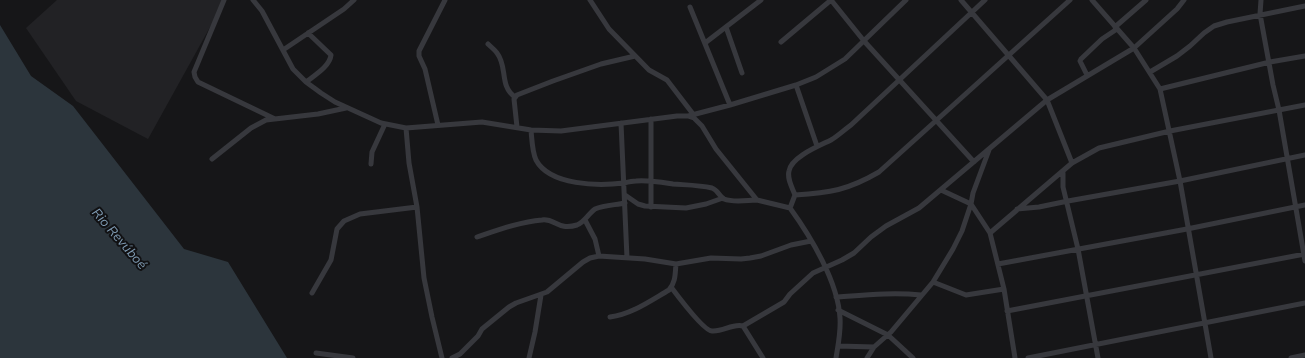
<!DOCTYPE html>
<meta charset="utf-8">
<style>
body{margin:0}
canvas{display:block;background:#161618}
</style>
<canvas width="1305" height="358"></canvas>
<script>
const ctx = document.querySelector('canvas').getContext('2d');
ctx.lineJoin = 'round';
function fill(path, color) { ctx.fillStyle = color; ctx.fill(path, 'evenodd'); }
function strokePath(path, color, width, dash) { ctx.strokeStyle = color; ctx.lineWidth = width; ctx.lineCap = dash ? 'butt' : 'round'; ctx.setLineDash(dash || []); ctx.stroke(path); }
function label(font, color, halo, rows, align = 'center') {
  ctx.font = font + ' Mulish,sans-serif'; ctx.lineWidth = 4; ctx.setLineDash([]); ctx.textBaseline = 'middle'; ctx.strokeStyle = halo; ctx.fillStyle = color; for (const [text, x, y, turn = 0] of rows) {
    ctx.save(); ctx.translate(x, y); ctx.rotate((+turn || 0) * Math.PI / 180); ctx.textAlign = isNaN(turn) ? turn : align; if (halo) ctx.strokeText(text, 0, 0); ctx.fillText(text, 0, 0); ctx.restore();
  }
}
fill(new Path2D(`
 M57,0H225L148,139L76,101L26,28Z`), '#222225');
fill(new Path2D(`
 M0,25L31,76L73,106L184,249L228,262L287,358H0Z`), '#2c353c');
strokePath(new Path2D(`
 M224,0L194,72L195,77L198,82L275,119
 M253,0L262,11L293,69L306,82L321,93L335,102L381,123L406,128L482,122L531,130L561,131L677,116H688L694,118L702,126L716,149L757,200L790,208C811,237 838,282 840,318C841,332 838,345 836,358
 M590,0L609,29L649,70L667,80L693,114
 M831,0L864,41L974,162
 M961,0L1047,100L1072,163
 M1092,0L1134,48L1160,89L1180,181L1211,358
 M1261,0L1260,14L1273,85L1279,110L1305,261
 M690,7L730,105
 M726,27L742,73
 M1115,27L1146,0
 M781,42L831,0
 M705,43L761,0
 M488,44C491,47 495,50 497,53C508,67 499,86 515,97
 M283,50L344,9L354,0
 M1150,72L1177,56L1190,46L1204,33L1214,26L1227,22L1305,6
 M1087,75L1080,61L1081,59L1102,39L1117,29
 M306,82C315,75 330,66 331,55L308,33
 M796,85L817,146
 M1160,89L1270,62L1305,56
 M688,116L730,105L796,85L816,77L845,59L906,0
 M651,119V207
 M621,123L627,258
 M438,125L425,69L419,56V51L445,0
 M517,127L514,99L517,95L553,81L601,64L635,56
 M406,128L409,163L417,207L424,278L432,317L442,358
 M531,130C532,140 532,151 536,160C550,186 599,186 624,183C628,182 632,181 636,181C649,180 660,182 673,184C686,185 699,185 712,188C718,190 719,196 724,199C734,203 748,200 757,200
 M212,159L251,128L266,120L318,114L346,108
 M371,164L372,152L385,124
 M1063,173V187L1078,249L1098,358
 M941,190L971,204L990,233L1004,289L1015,358
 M625,195L638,204L645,206L686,208L706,204L723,198
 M795,195C792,187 787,179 789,171C791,157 819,146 831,140C838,136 844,130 851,125L985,0
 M790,208L795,195C830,193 848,190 879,172L1070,0
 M1017,209L1039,207L1068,201L1180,181L1305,155
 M585,220L595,239L599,256
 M990,233L1072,163L1099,148L1170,131L1305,105
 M477,237C498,230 520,222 542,220C555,218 558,231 577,225C585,222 588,214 595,209C604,205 616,205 625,203
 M998,264L1187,229L1305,205
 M933,282L966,295L1004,289
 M671,287C677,295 704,331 712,331C723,332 733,323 743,326L763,358
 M312,293L331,260L337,229L344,221L360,214L417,207
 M836,297C864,295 893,292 921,295
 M838,310L888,335L913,358
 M1007,311L1305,254
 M610,317C632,314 650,301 669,290C676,282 675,273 676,264
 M743,326L784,302L790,294L813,273L842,260L854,253L871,237L886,226L919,208L1047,100L1134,48L1177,9L1184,0
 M838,346L874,347
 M316,353L353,358
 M452,358L460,354L478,336L482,329L509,307L516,303L547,292L583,262L590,258L599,256L645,259L676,264L711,258L741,259L750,258L761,256L791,245L811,241
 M529,358L535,332L541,295
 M867,358L874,347L891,332L933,282L953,249L962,231L971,204L973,193L989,150
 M1028,358L1305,303
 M1291,358L1305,355`), '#37383d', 5);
label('italic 13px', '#7f9bb3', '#111113', [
 ["Rio Revúboé",119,239,49]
]);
</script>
